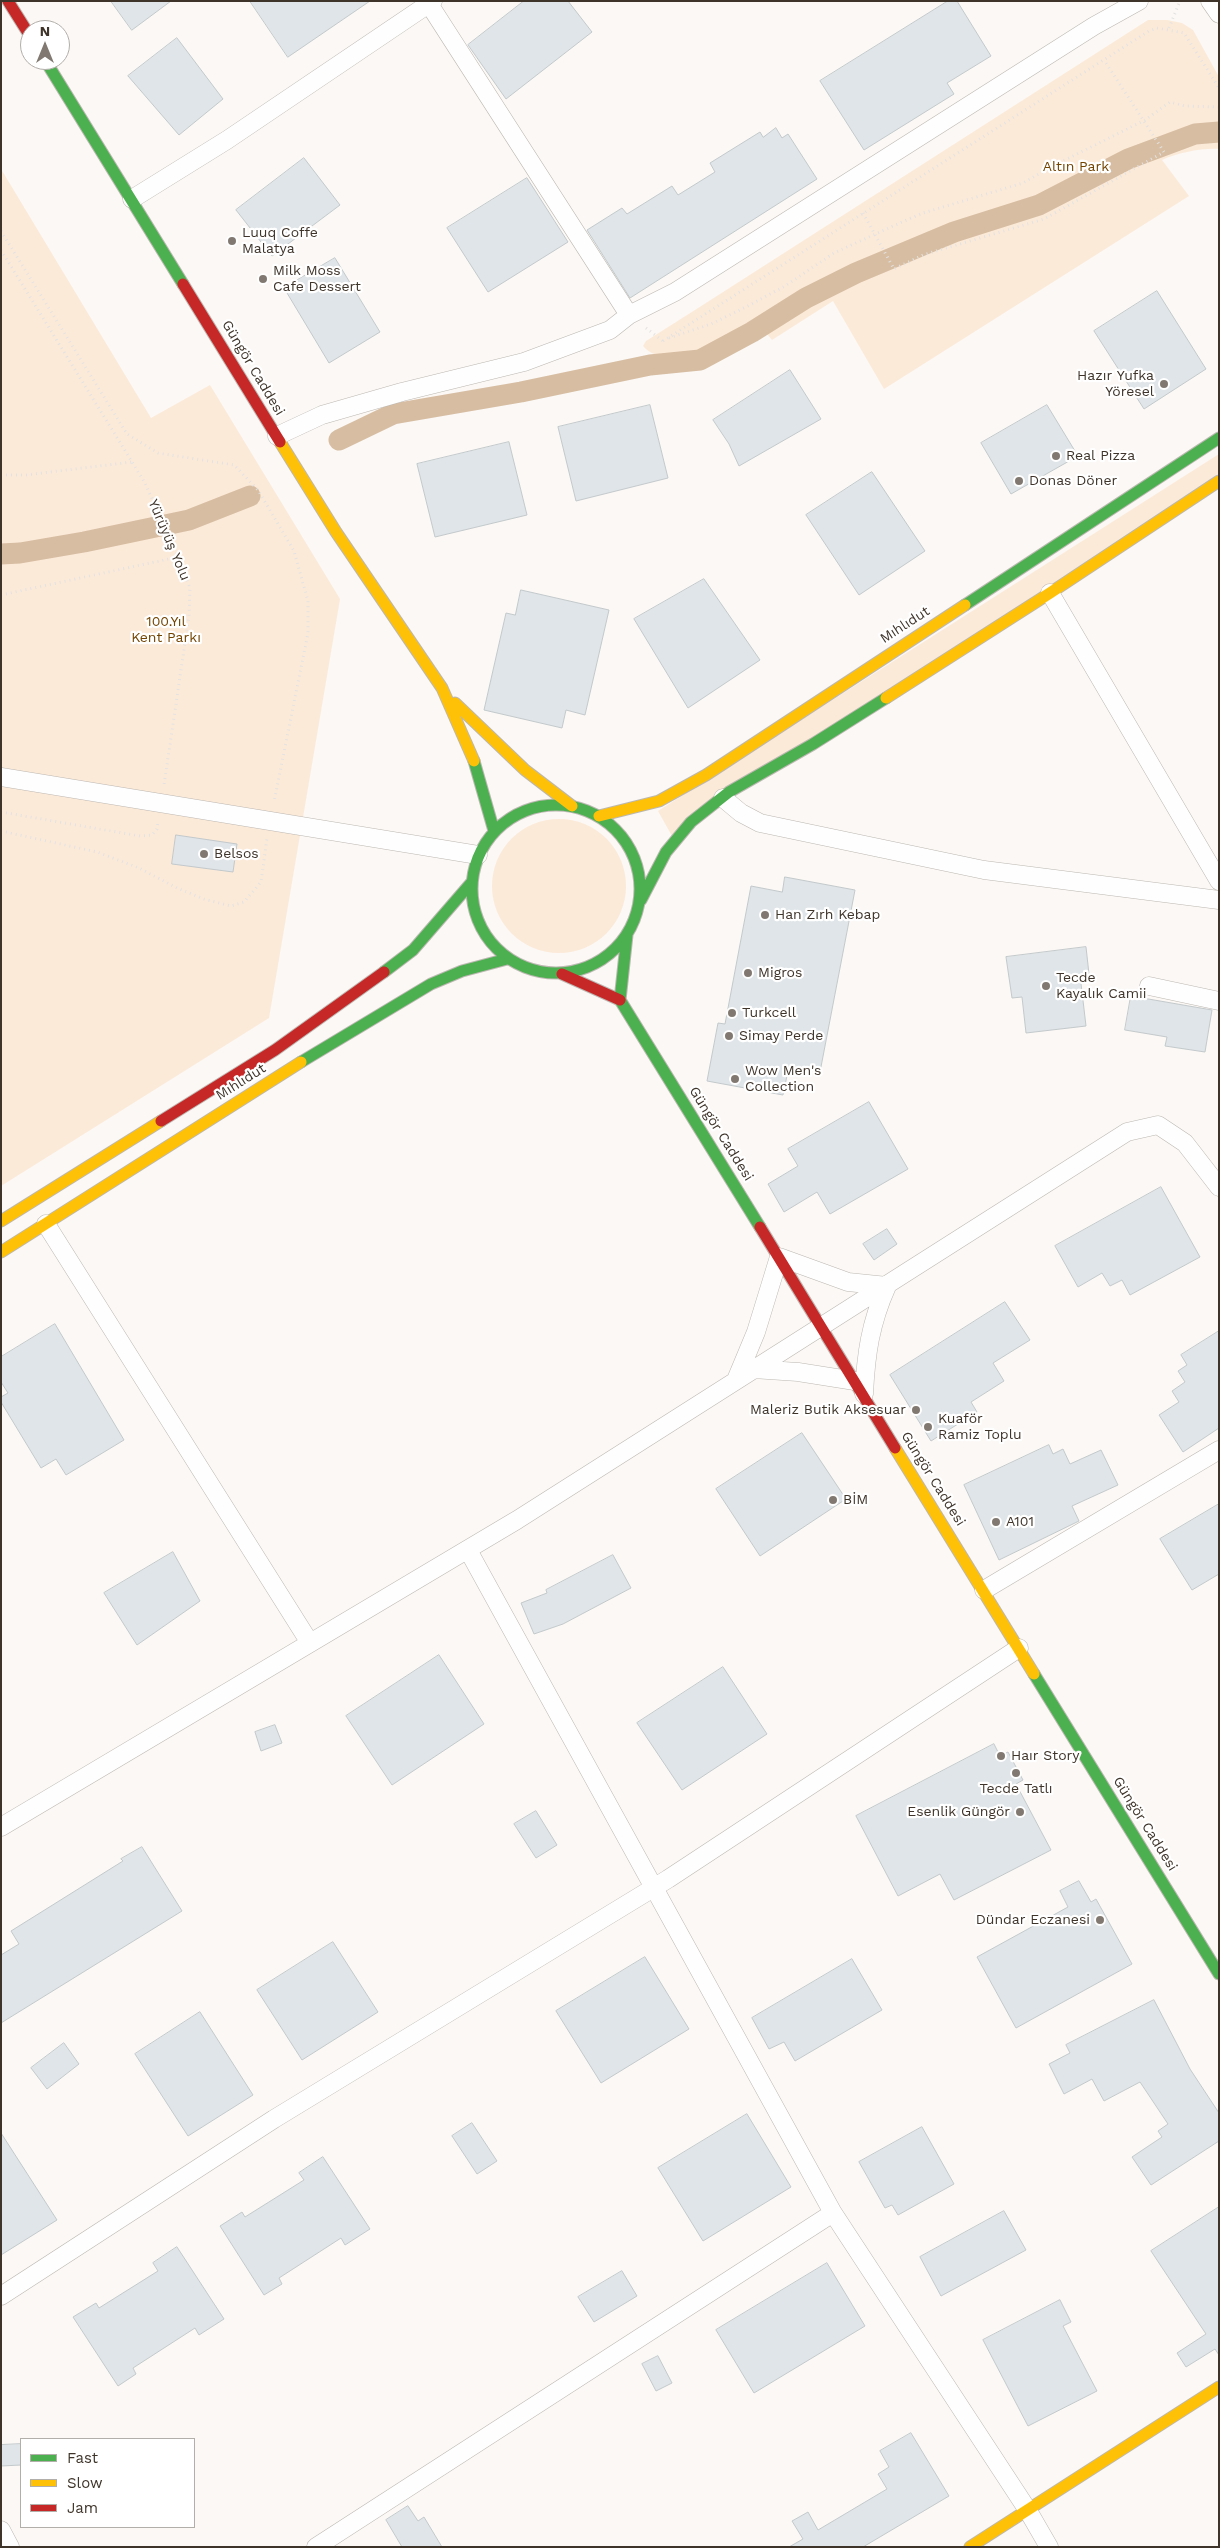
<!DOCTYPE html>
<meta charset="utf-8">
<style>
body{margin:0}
#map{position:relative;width:1220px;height:2548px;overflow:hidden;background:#fbf8f5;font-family:"Work Sans",sans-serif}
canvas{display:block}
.frame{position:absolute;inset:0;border:2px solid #3f342a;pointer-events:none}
.legend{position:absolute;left:20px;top:2438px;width:175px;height:90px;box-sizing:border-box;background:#fff;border:1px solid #b2aeaa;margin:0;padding:6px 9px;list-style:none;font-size:15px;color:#3f342a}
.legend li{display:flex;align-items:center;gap:10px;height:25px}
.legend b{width:25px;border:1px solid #b2aeaa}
.north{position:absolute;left:20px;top:20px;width:50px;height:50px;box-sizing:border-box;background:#fff;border:1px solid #b2aeaa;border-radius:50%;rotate:0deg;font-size:14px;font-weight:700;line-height:20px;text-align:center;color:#3f342a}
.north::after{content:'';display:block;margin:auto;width:18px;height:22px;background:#817971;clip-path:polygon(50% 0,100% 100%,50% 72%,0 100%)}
</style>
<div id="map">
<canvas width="1220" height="2548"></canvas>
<div class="frame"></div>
<ul class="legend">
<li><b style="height:6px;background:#4caf50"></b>Fast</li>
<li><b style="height:6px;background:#ffc107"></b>Slow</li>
<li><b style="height:6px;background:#c62828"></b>Jam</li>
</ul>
<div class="north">N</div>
</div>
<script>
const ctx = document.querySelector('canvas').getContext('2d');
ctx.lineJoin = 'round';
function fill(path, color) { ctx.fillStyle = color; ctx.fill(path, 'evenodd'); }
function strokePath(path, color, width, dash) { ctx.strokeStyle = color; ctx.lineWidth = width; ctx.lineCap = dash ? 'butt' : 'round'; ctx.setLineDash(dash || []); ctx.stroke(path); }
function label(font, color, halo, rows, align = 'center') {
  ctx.font = font + ' "Work Sans",sans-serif'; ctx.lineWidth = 4.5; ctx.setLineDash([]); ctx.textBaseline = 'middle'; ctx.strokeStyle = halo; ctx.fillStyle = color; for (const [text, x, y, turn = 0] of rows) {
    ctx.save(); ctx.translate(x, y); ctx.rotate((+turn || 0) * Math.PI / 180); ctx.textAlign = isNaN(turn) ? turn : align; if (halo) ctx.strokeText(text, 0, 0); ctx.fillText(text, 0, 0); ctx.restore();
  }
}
fill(new Path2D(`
 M1148,20H1167L1182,23L1193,30L1219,77V149C1202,148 1177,153 1162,160L1189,196L884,389L833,301L772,340L758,323C731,335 667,375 643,346L646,341L695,310Z
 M1,169L151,418L210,385L340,599L269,1018L1,1186Z
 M1219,454V473L672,836L658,811Z
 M492 886a67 67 0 1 1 134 0a67 67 0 1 1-134 0Z`), '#fcead9');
strokePath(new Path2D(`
 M339,440L393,414L521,392L650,365L700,360L752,332L806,298L856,273L954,232L1039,205L1128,159L1195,134L1219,132
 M1,554L20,553L84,542L189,520L250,496`), '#d7bda2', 21);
const building = new Path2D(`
 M111,1H171L132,30Z
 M250,1H370L288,57Z
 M524,1H568L592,32L506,99L468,45Z
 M948,1H957L991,56L947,83L954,94L864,150L820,81Z
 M177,38L223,99L179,135L128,76Z
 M776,128L782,138L788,134L817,179L630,298L587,230L622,208L627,214L672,186L678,195L715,172L710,163L760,132L763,137Z
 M304,158L340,205L272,256L236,210Z
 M527,178L568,242L488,292L447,228Z
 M335,258L380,332L329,363L284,288Z
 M1157,291L1206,369L1144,409L1094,331Z
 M790,370L821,419L739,466L729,444L713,420Z
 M650,405L668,478L576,501L558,427Z
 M1047,405L1078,456L1011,494L981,443Z
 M509,442L527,515L435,537L417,464Z
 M872,472L925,551L859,595L806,515Z
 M704,579L760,660L688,708L634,619Z
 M521,590L609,610L585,715L566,710L562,728L484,710L506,613L515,615Z
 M176,835L237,844L233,872L172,864Z
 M785,877L855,890L820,1072L789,1066L783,1095L707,1081L718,1023L725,1024L751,886L782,892Z
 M1086,947L1089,974L1080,975L1086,1026L1026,1033L1022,997L1012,998L1006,957Z
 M1131,996L1212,1010L1205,1052L1165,1046L1167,1037L1125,1030Z
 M869,1102L908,1169L830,1214L817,1192L784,1212L768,1184L798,1166L788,1149Z
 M1161,1187L1200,1257L1130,1295L1122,1280L1110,1286L1102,1273L1078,1287L1055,1246Z
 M887,1229L897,1244L874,1260L863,1244Z
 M1005,1302L1030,1340L993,1363L1004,1381L971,1402L977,1412L931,1441L890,1375Z
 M55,1324L124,1440L66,1475L56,1459L41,1468L1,1402V1397L8,1393L1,1382V1357Z
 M1219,1331V1428L1183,1452L1159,1415L1179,1402L1172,1391L1185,1382L1178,1371L1187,1365L1181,1355Z
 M802,1433L846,1499L760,1556L716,1489Z
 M1049,1445L1053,1454L1063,1449L1070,1464L1101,1450L1118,1485L1072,1506L1079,1521L999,1560L964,1485Z
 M1219,1504V1574L1192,1590L1160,1539Z
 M173,1552L200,1601L137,1645L104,1593Z
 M613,1555L631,1588L563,1624L534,1634L521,1603L547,1593L546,1590Z
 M439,1655L484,1724L392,1785L346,1716Z
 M723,1667L767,1734L682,1790L637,1723Z
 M275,1725L282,1743L261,1751L255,1732Z
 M994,1744L1000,1756L1008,1752L1023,1780L1016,1784L1051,1850L954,1900L940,1874L898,1896L856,1816Z
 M536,1811L557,1845L536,1858L514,1824Z
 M142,1847L182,1911L1,2023V1955L19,1944L11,1931L123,1861L121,1859Z
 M1079,1881L1091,1902L1096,1899L1132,1964L1016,2028L977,1957L1068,1907L1060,1891Z
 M333,1942L378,2012L302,2060L257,1990Z
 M645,1957L689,2029L601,2083L556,2011Z
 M852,1959L882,2010L795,2061L784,2042L769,2049L752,2018Z
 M1154,2000L1190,2069L1219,2113V2141L1151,2185L1132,2157L1162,2137L1158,2131L1168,2124L1140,2082L1104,2101L1092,2079L1064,2094L1049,2064L1070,2053L1066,2045Z
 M200,2012L253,2095L188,2136L135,2054Z
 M64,2043L79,2064L47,2089L31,2068Z
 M747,2114L791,2187L703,2241L658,2168Z
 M472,2123L497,2161L477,2174L452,2136Z
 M922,2127L954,2184L898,2215L892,2205L885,2208L859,2162Z
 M1,2133L57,2220L1,2255Z
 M323,2157L370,2229L345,2245L341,2238L279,2278L282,2284L264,2295L220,2226L242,2212L245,2217L304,2180L299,2173Z
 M1219,2207V2355L1215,2349L1186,2367L1177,2353L1206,2334L1151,2251Z
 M1004,2211L1026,2250L941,2296L920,2257Z
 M177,2247L224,2319L199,2335L195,2328L133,2368L136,2374L118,2386L73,2317L96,2303L99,2308L158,2271L153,2263Z
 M827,2263L865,2326L754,2393L716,2330Z
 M622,2271L637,2296L594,2322L578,2297Z
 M1060,2300L1071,2322L1063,2326L1097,2391L1028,2426L983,2340Z
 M658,2356L672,2383L656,2391L642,2364Z
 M911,2433L949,2496L863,2547H789L803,2539L792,2521L808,2512L818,2530L887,2489L878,2474L889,2467L880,2451Z
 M21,2444V2465L1,2466V2445Z
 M408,2506L418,2521L424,2517L442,2547H402L386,2520Z`);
fill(building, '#dfe5e8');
strokePath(building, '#c3c9cb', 1);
const street = new Path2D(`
 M1210,1L1219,14
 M429,4L629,315
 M132,199L227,140L433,1
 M277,436L322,415L402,392L524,362L610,330L629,315L675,292L1094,26L1139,1
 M1050,593L1219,881
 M1,777L478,855
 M723,798L741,813L760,823L984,870L1219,900
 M1149,986L1219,1001
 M46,1224L310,1643
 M753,1369L798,1372L855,1381
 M736,1380L756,1332L779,1257L848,1282L887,1286C870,1324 866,1354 864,1394
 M468,1550L833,2213L1027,2509L1049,2547
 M984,1590L1219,1450
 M1,1827L517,1520L1127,1132L1158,1125L1185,1143L1219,1187
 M1,2296L274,2119L668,1879L1019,1648
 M1,2530L10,2547
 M316,2547L833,2213`);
const fast = new Path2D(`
 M45,60L183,284
 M965,605L1219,438
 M474,761L494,831
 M472 889a84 84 0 1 1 168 0a84 84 0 1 1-168 0Z
 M641,900L666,852L691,822L729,792L813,744L886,698
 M384,972L413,950L471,883
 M620,1000L760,1227
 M620,1000L627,935
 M301,1062L431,984L462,971L507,959
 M1034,1674L1219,1974`);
const slow = new Path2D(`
 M280,442L336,532L442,688L474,761
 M886,698L1050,593L1219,481
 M455,703L525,770L572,806
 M599,816L659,801L706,775L965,605
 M1,1221L161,1121
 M1,1252L301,1062
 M895,1448L1034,1674
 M970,2547L1219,2387`);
const jam = new Path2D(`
 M8,1L30,36
 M183,284L280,442
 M562,974L620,1000
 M161,1121L275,1050L384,972
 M760,1227L895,1448`);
strokePath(street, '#bcb7b1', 19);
strokePath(fast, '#bcb7b1', 13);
strokePath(slow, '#bcb7b1', 13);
strokePath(jam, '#bcb7b1', 13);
strokePath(new Path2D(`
 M1169,28L1180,1
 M863,213L894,269L923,255L1044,219L1164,152L1104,60
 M1,231L127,434L158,453L234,465L258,490L294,551L308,601V633L274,802
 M1,250L145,483L176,552L190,588L189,616L164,785
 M646,328L663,341
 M669,338L711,324L746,307L785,286L834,253L893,226L923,213L1023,183L1051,167L1145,120L1170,102L1185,106L1219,107
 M663,341L1149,31L1157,28L1184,33L1219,88
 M1,475H26L132,462
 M1,595L178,557
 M1,812L140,836L152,835L157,829L158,821
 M1,831L97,852L139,868L177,888L204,899L231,906L244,902L261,882L267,838`), '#e3e2e1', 3, [1, 4]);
strokePath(street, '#fefefe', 18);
strokePath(fast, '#4caf50', 11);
strokePath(slow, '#ffc107', 11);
strokePath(jam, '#c62828', 11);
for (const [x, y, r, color] of [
 [232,241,5,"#817971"],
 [263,279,5,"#817971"],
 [1164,384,5,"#817971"],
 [1056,456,5,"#817971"],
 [1019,481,5,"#817971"],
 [204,854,5,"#817971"],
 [765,915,5,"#817971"],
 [748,973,5,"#817971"],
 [1046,986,5,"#817971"],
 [732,1013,5,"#817971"],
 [729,1036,5,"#817971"],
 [735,1079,5,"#817971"],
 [916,1410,5,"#817971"],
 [928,1427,5,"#817971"],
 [833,1500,5,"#817971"],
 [996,1522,5,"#817971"],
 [1001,1756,5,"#817971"],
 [1016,1773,5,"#817971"],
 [1020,1812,5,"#817971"],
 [1100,1920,5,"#817971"]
]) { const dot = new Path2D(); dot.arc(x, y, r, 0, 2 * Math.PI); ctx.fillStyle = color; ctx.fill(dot); strokePath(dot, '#fff', 2); }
label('14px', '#734400', '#fff', [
 ["Altın Park",1076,167],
 ["100.Yıl",166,622],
 ["Kent Parkı",166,638]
]);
label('14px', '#3f342a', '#fff', [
 ["Luuq Coffe",242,233],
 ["Malatya",242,249],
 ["Milk Moss",273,271],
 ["Cafe Dessert",273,287],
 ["Hazır Yufka",1154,376,"right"],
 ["Yöresel",1154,392,"right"],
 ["Real Pizza",1066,456],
 ["Donas Döner",1029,481],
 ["Belsos",214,854],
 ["Han Zırh Kebap",775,915],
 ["Migros",758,973],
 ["Tecde",1056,978],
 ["Kayalık Camii",1056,994],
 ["Turkcell",742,1013],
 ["Simay Perde",739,1036],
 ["Wow Men's",745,1071],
 ["Collection",745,1087],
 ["Maleriz Butik Aksesuar",906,1410,"right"],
 ["Kuaför",938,1419],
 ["Ramiz Toplu",938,1435],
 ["BİM",843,1500],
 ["A101",1006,1522],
 ["Haır Story",1011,1756],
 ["Tecde Tatlı",1016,1789,"center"],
 ["Esenlik Güngör",1010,1812,"right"],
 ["Dündar Eczanesi",1090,1920,"right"]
], 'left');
label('14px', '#3f342a', '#fff', [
 ["Güngör Caddesi",253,368,59],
 ["Yürüyüş Yolu",169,540,67],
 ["Mıhlıdut",905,625,-33],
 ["Mıhlıdut",241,1082,-32],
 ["Güngör Caddesi",721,1134,58],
 ["Güngör Caddesi",933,1479,58],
 ["Güngör Caddesi",1145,1824,58]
]);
</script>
